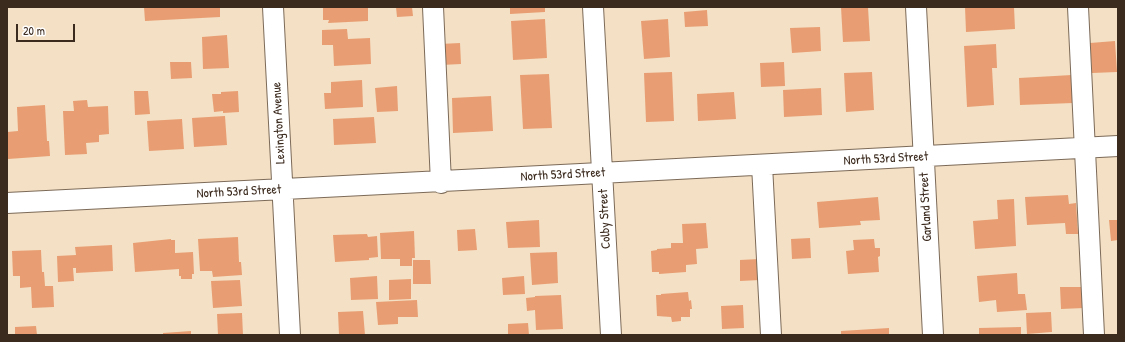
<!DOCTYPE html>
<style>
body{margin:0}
#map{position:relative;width:1125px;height:342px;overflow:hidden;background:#f4e0c5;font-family:"Patrick Hand",sans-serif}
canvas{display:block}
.frame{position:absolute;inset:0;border:8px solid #3b2a1e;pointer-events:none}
.scale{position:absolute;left:16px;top:24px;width:59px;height:18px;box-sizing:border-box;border:2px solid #3b2a1e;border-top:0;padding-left:5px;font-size:12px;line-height:14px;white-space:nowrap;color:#3b2a1e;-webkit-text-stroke:3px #fff;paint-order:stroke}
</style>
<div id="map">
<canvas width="1125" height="342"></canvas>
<div class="frame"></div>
<div class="scale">20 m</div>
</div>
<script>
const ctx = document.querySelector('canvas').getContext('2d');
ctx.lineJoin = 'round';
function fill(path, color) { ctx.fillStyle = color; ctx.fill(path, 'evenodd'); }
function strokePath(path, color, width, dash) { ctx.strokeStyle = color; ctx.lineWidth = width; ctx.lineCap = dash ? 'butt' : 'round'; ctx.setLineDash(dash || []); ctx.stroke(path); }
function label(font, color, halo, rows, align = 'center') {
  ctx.font = font + ' "Patrick Hand",sans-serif'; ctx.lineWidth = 3; ctx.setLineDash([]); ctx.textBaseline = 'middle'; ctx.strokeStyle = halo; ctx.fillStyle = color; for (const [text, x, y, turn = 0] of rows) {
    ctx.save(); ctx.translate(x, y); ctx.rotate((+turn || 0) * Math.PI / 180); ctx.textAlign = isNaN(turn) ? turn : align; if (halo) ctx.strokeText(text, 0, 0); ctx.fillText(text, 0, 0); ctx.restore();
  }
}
fill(new Path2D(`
 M144,7H220V17L145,21Z
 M323,7H368V21L328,23L329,20H323Z
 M396,7H412L413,16L397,17Z
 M510,7H545V12L510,14Z
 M841,7H868L870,41L843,42Z
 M965,7H1014L1015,29L966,32Z
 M707,10L708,26L685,27L684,12Z
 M545,19L547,58L513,60L511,21Z
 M668,19L670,57L644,59L641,21Z
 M820,27L821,51L792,53L790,28Z
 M347,29L348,39L370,38L371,64L334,66L333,45H322V30Z
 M227,35L229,68L203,69L202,37Z
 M1115,41L1117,72L1092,73L1090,43Z
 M460,43L461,64L441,65L440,44Z
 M996,44L997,68H992L994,105L967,107L964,46Z
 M170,62H191L192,78L171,79Z
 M784,62L785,86L761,87L760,63Z
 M672,72L674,121L646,122L644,73Z
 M872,72L874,110L846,112L844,73Z
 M549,74L552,128L523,129L520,75Z
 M1072,75L1073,103L1020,105L1019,78Z
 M362,80L363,107L325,109L324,93H331V82Z
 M397,86L398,111L377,112L375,88Z
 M821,88L822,115L784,117L783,90Z
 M134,91H148L150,114L135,115Z
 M238,91L239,112L223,113V111L214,112L212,94H221V92Z
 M734,92L736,119L698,121L697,94Z
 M491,96L493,131L453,133L452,98Z
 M87,100L88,107L108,106L109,134L99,135V142L86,143L87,154L65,155L63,111H74L73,101Z
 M45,105L47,141H49L50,156L8,159L7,132L18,131L17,107Z
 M225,116L227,145L194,147L192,118Z
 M374,117L376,143L334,145L333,119Z
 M182,119L184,149L149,151L147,121Z
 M1068,195L1069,204L1076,203L1078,234H1066L1065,223L1027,225L1025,197Z
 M878,197L880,220L860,221L861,225L819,228L817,202Z
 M1014,199L1016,246L975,249L973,221L998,219L997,200Z
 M539,220L540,247L508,248L506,222Z
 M1109,220H1118V240L1111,241Z
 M706,223L708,248L696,249L697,264L686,265V272L659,274V272H652L651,251L657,250V249L671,248V243H683L682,224Z
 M475,229L477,250L458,251L457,230Z
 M414,231L415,258H412V266H400V259H381L380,233Z
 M367,234L368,237L377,236L378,257L369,258V260L335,262L333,235Z
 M238,237L239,262H241L242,275L213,277L212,271H200L198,239Z
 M810,238L811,258L792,259L791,239Z
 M171,239V240H175V253L193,252L194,274H192V279H181V276H179V269L135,272L133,243Z
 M874,239L875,248H880V256L878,257L879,272L848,274L846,251L854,250L853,240Z
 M112,245L113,271L76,273V268H73L74,281L58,282L57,256L76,255L75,247Z
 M41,250L42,272H44L45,286H53L54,307L32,308L31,287L20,288V276H13L12,251Z
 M557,252L558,283L532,285L530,253Z
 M759,259L760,280L740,281V260Z
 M413,260H430L431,284H413Z
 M1017,273L1018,294H1025L1027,310L997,312L996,300L979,302L977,276Z
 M377,276L378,299L351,300L350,278Z
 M524,276L525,294L503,295L502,278Z
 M411,279V299L389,300V280Z
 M240,280L242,306L213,308L211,281Z
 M1060,287H1084V308L1061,309Z
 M688,292L689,301L691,300L692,309H690V317H681V321L672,322L671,317L657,316L656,295H661V294Z
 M561,295L563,329L536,330L535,310L527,311L526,298L535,297V296Z
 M417,300L418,317H398V324L378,325L376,302Z
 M743,305L744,328L722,329L721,306Z
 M363,311L365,335H339L338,312Z
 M1051,312L1052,332L1027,334L1026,313Z
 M242,313L243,335H218L217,314Z
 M528,323L529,335H508V324Z
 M36,326L37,335H15V327Z
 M1021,327V335H979V328Z
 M889,328V335H841V331Z
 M191,331V335H163V333Z`), '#e89e72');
const minor = new Path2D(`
 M273,7L290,335
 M433,7L441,183
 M593,7L611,335
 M916,7L933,335
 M1078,7L1094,335
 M762,165L771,335
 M7,203C377,185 748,165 1118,146`);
strokePath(minor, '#7c6a58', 22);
strokePath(minor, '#fff', 20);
label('13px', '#3b2a1e', '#fff', [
 ["Lexington Avenue",279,123,-93],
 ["North 53rd Street",886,159,-3],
 ["North 53rd Street",563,175,-3],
 ["North 53rd Street",239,192,-3],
 ["Garland Street",926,207,-93],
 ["Colby Street",605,219,-93]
]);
</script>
